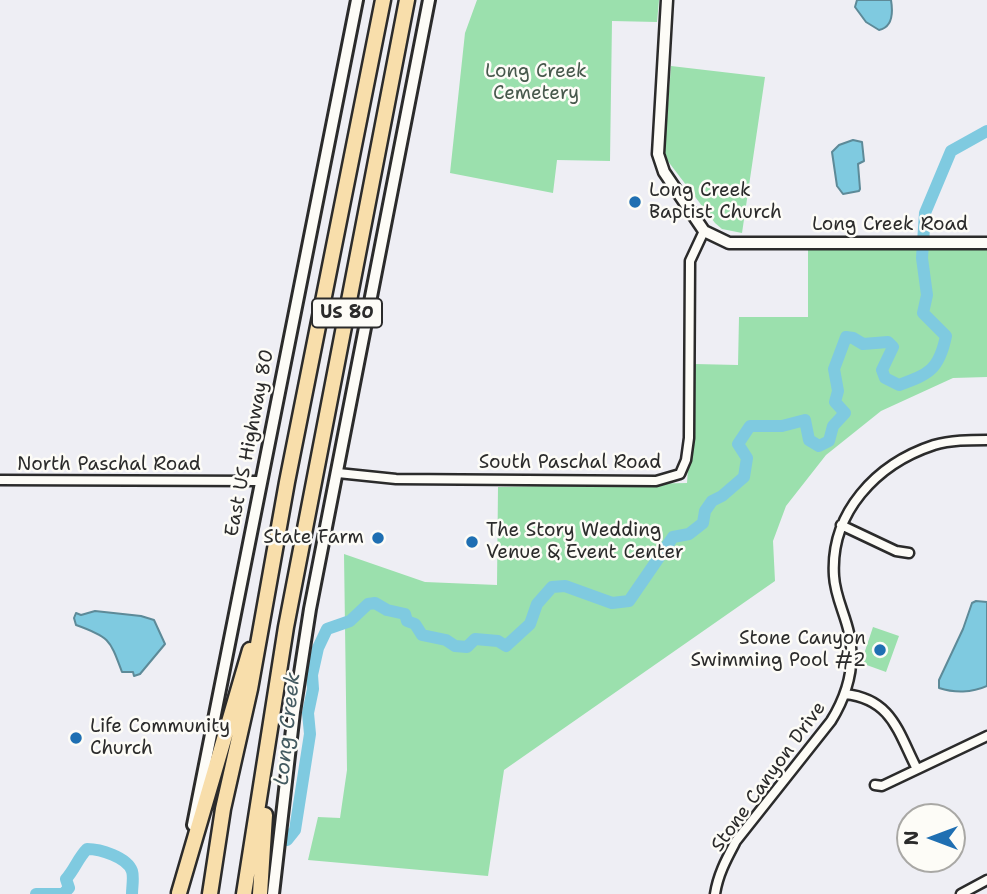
<!DOCTYPE html>
<style>
body{margin:0}
#map{position:relative;width:987px;height:894px;overflow:hidden;background:#eeeef4;font-family:"Shantell Sans",sans-serif}
canvas{display:block}
.north{position:absolute;left:896px;top:803px;width:70px;height:70px;box-sizing:border-box;background:#fdfcf7;border:2px solid #a9a8a5;border-radius:50%;rotate:270deg;font-size:19px;font-weight:700;line-height:28px;text-align:center;color:#2b2b2b}
.north::after{content:'';display:block;margin:auto;width:24px;height:32px;background:#1f6fb2;clip-path:polygon(50% 0,100% 100%,50% 72%,0 100%)}
</style>
<div id="map">
<canvas width="987" height="894"></canvas>
<div class="north">N</div>
</div>
<script>
const ctx = document.querySelector('canvas').getContext('2d');
ctx.lineJoin = 'round';
function fill(path, color) { ctx.fillStyle = color; ctx.fill(path, 'evenodd'); }
function strokePath(path, color, width, dash) { ctx.strokeStyle = color; ctx.lineWidth = width; ctx.lineCap = dash ? 'butt' : 'round'; ctx.setLineDash(dash || []); ctx.stroke(path); }
function label(font, color, halo, rows, align = 'center') {
  ctx.font = font + ' "Shantell Sans",sans-serif'; ctx.lineWidth = 5; ctx.setLineDash([]); ctx.textBaseline = 'middle'; ctx.strokeStyle = halo; ctx.fillStyle = color; for (const [text, x, y, turn = 0] of rows) {
    ctx.save(); ctx.translate(x, y); ctx.rotate((+turn || 0) * Math.PI / 180); ctx.textAlign = isNaN(turn) ? turn : align; if (halo) ctx.strokeText(text, 0, 0); ctx.fillText(text, 0, 0); ctx.restore();
  }
}
fill(new Path2D(`
 M477,0H659L657,22L612,21L610,161L557,160L553,193L450,173L465,33Z
 M671,66L765,77L742,233L722,229L715,223L664,156Z
 M808,250H987V377L953,378L881,411L826,455L786,506L773,541L775,581L504,770L488,876L308,860L318,817L340,818L347,770L344,554L425,582L497,585L498,487L687,483L695,364L738,365L739,317H808Z
 M873,627L899,636L886,672L861,663Z`), '#9be0ad');
const water = new Path2D(`
 M857,0H891C893,12 893,27 879,30L866,22L855,7Z
 M853,140L862,142L864,161L858,164L860,189L859,191L843,194L837,186L832,152L839,145Z
 M976,601L987,602V686C972,693 954,693 939,688V680L963,629L972,603Z
 M95,611L141,616L154,620L165,644L140,674L134,676L133,672H122C110,640 110,637 76,625L74,618L76,613L81,615Z`);
fill(water, '#7fcae0');
strokePath(water, '#5d8a98', 2);
strokePath(new Path2D(`
 M287,840L295,830L310,734L308,713L313,689L312,675L318,648L327,629L350,621L368,604L375,603L387,610L405,614L407,621L415,624L422,635L446,640L455,646L467,647L475,639L498,641L506,646L530,624L537,604L552,587L565,586L612,603L629,601L673,537L689,534L703,523L705,511L712,501L722,496L744,477L747,458L738,444L750,426H782L805,420L809,440L819,446L829,441L833,426L845,413L835,402L838,391L834,369L846,337L853,338L863,344L888,342L893,347L882,370L885,378L899,385C929,374 939,370 946,336L923,313L927,295L922,258L925,213L951,151L987,131
 M36,894H62
 M63,894L69,888L66,879C75,869 78,858 87,849C100,849 127,857 132,871C134,877 132,887 132,894`), '#7fcae0', 12);
const minor = new Path2D(`
 M338,473L396,479L656,481L680,474L686,460L689,438L690,261L704,231
 M0,480L260,481
 M841,525L896,551L909,553
 M845,694C892,699 898,732 917,769
 M875,785L882,786L987,736
 M715,894C718,874 727,858 736,841L831,721C847,695 856,664 849,633C845,614 835,596 834,576C830,513 876,464 934,445C951,440 969,440 987,440
 M961,894L987,880`);
const tertiary = new Path2D(`
 M667,0L658,154L664,172L704,231L729,243H987`);
const secondary = new Path2D(`
 M193,825L357,0
 M273,894L294,712L310,609L429,0`);
const motorway = new Path2D(`
 M179,893L250,650
 M210,894L223,809L250,689L287,482L383,0
 M244,894L286,627L407,0
 M260,894L265,815`);
strokePath(minor, '#2b2b2b', 13);
strokePath(tertiary, '#2b2b2b', 15);
strokePath(secondary, '#2b2b2b', 16);
strokePath(motorway, '#2b2b2b', 19);
strokePath(minor, '#fdfcf7', 8);
strokePath(tertiary, '#fdfcf7', 10);
strokePath(secondary, '#fdfcf7', 10);
strokePath(motorway, '#f8deab', 14);
for (const [x, y, r, color] of [
 [635,202,7,"#1f6fb2"],
 [378,538,7,"#1f6fb2"],
 [472,542,7,"#1f6fb2"],
 [880,650,7,"#1f6fb2"],
 [76,738,7,"#1f6fb2"]
]) { const dot = new Path2D(); dot.arc(x, y, r, 0, 2 * Math.PI); ctx.fillStyle = color; ctx.fill(dot); strokePath(dot, '#fdfcf7', 2.5); }
for (const [x, y, w] of [
 [347,313,70]
]) { const box = new Path2D(); box.roundRect(x - w / 2, y - 14.5, w, 29, 5); ctx.fillStyle = '#fdfcf7'; ctx.fill(box); strokePath(box, '#2b2b2b', 2); }
label('bold 18px', '#2b2b2b', null, [
 ["US 80",347,313]
]);
label('19px', '#47584c', '#fdfcf7', [
 ["Long Creek",536,72],
 ["Cemetery",536,94]
]);
label('19px', '#2b2b2b', '#fdfcf7', [
 ["Long Creek",649,191],
 ["Baptist Church",649,213],
 ["The Story Wedding",486,531],
 ["Venue & Event Center",486,553],
 ["State Farm",364,538,"right"],
 ["Stone Canyon",866,639,"right"],
 ["Swimming Pool #2",866,661,"right"],
 ["Life Community",90,727],
 ["Church",90,749]
], 'left');
label('19px', '#2b2b2b', '#fdfcf7', [
 ["Long Creek Road",890,225],
 ["East US Highway 80",250,443,-79],
 ["South Paschal Road",570,463],
 ["North Paschal Road",109,465],
 ["Stone Canyon Drive",769,777,-54]
]);
label('italic 21px', '#445b61', '#fdfcf7', [
 ["Long Creek",288,729,-84]
]);
</script>
